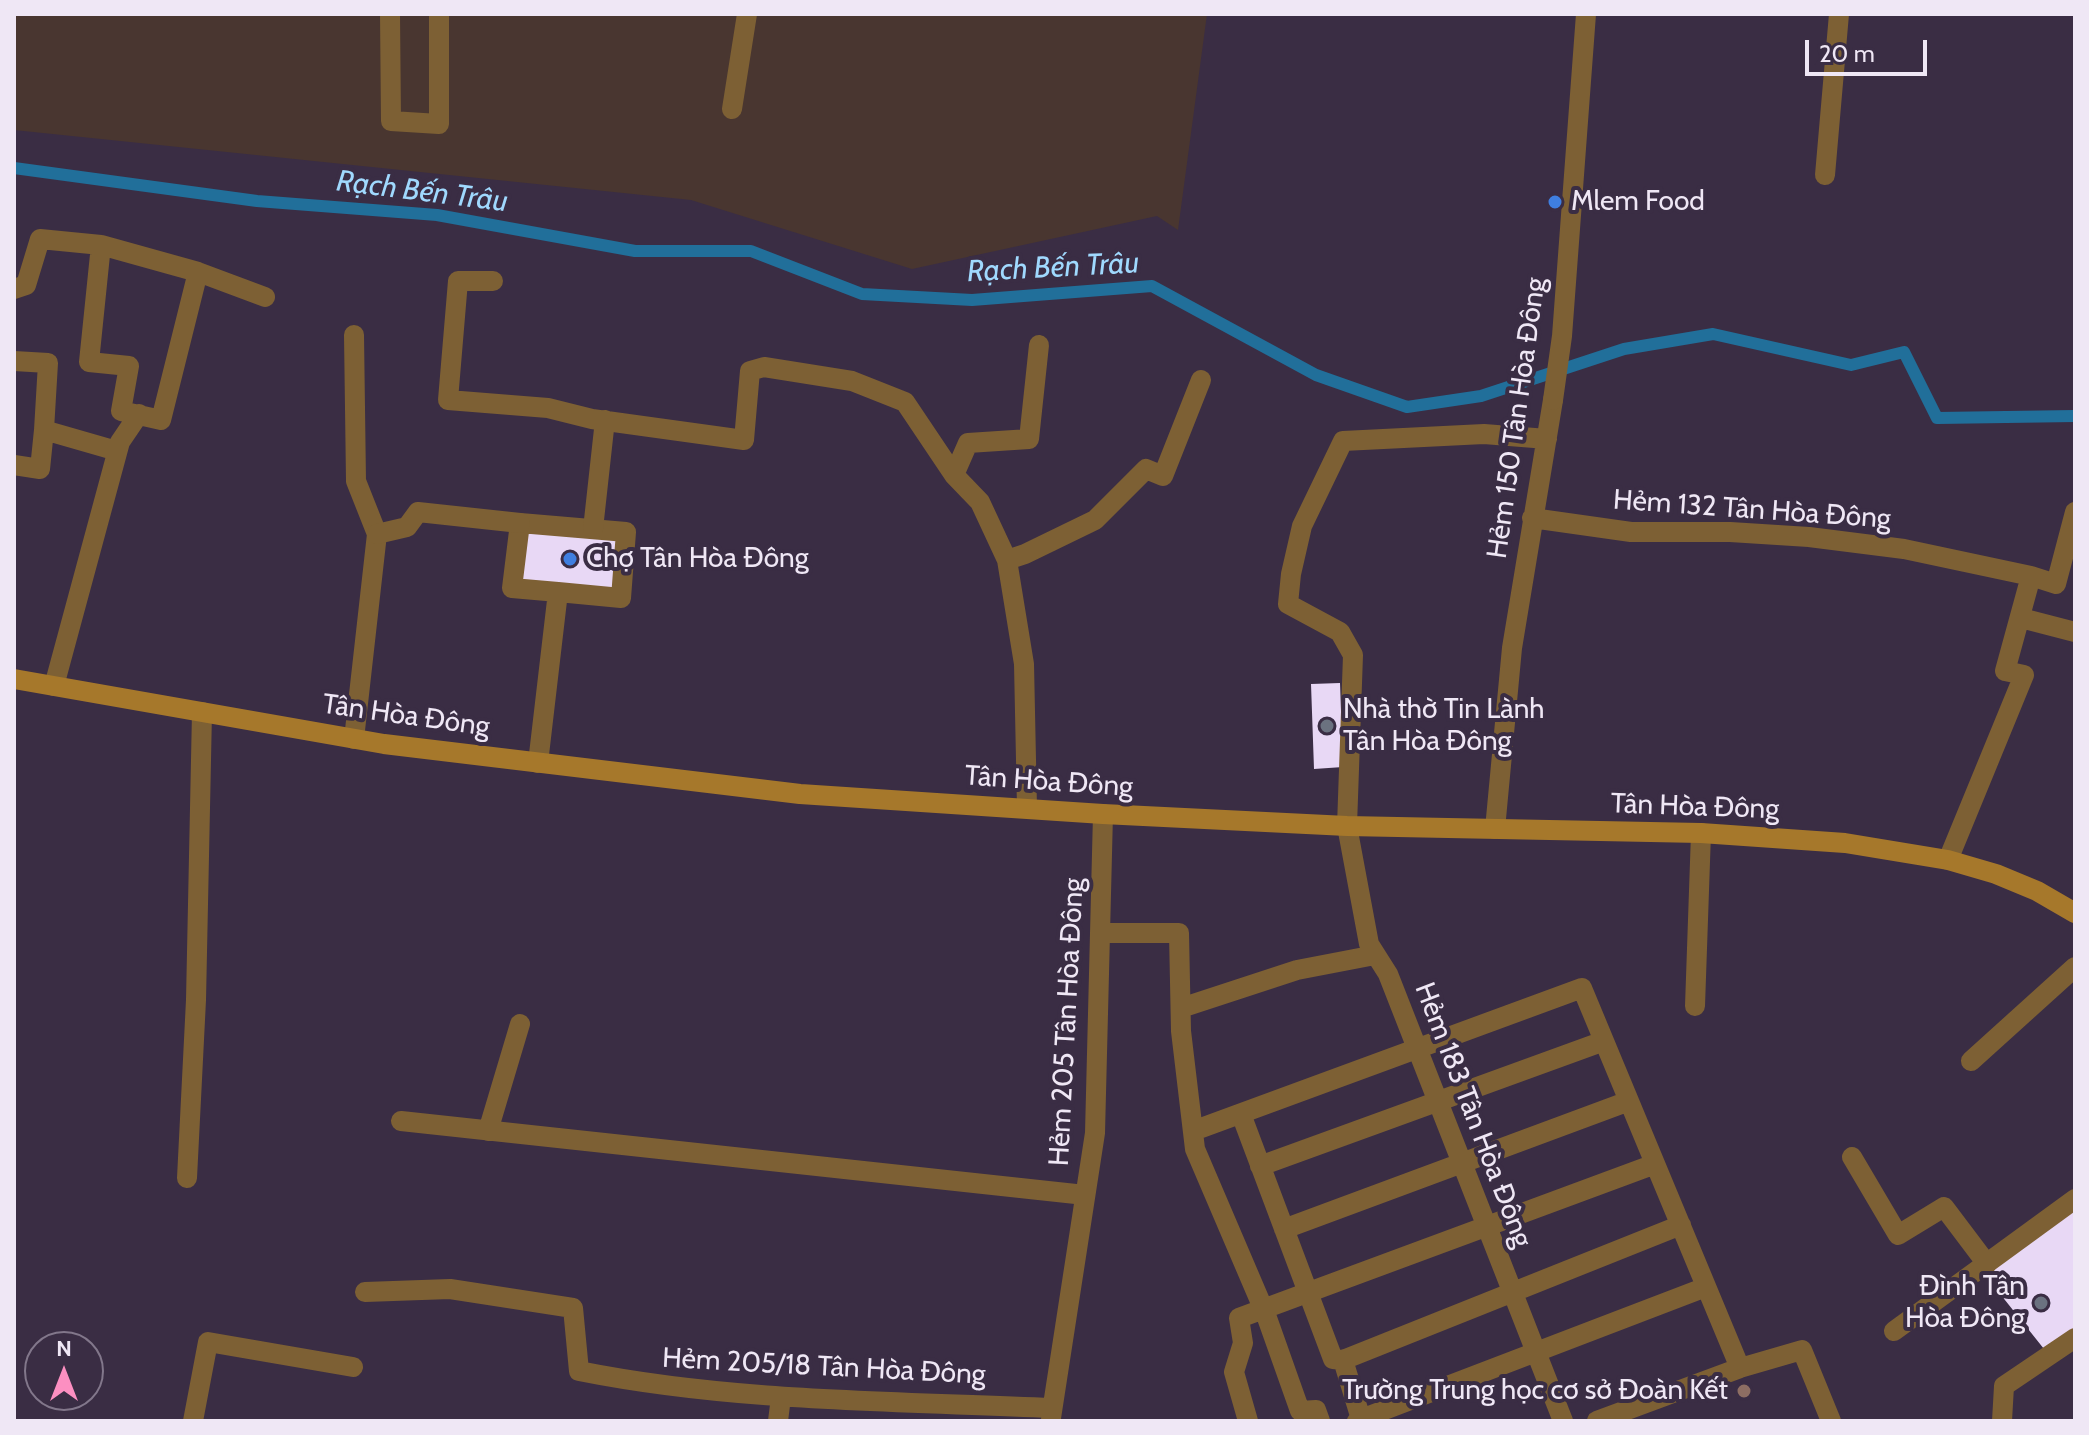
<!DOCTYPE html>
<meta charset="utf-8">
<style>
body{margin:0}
#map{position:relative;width:2089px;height:1435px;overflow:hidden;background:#3a2d44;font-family:Cabin,sans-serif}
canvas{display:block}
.frame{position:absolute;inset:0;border:16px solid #efe7f5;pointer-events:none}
.north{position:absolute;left:24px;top:1331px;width:80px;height:80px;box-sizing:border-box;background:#3a2d44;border:2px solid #82778b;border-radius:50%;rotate:0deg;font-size:22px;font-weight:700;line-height:32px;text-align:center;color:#efe7f5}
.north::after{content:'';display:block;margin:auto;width:28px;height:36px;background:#fc8fc1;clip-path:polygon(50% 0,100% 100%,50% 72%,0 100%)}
.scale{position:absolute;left:1805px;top:40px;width:122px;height:36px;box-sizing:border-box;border:4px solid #efe7f5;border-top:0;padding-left:10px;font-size:24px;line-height:28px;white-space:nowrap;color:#efe7f5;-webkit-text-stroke:6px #3a2d44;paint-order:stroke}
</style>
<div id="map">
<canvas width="2089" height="1435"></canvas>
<div class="frame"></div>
<div class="north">N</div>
<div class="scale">20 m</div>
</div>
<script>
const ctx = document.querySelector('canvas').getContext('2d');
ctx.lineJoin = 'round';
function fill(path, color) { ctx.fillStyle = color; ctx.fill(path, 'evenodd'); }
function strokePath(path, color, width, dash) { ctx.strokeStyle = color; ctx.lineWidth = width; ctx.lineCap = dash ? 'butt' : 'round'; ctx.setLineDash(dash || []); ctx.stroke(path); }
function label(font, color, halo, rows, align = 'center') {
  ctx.font = font + ' Cabin,sans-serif'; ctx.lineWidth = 8; ctx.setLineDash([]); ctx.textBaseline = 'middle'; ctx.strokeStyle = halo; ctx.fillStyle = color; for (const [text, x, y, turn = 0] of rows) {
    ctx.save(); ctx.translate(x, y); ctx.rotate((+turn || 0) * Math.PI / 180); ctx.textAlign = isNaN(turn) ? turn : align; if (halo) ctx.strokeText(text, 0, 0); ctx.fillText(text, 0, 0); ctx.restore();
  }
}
fill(new Path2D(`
 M14,14H1207L1178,230L1157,216L912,269L691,200L14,130Z`), '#493630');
strokePath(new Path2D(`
 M14,168L257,201L437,215L635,251H751L862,294L972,300L1152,286L1316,375L1407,407L1481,396L1624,349L1713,334L1851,365L1904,352L1937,418L2075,416`), '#216f9a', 12);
fill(new Path2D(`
 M527,524L622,537L615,596L518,582Z
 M1340,683L1343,767L1314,769L1311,684Z
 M2075,1208V1332L2048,1354L1985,1275Z`), '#e8d8f5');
strokePath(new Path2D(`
 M732,109L747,14
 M101,245L89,362L129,366L121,411L161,420L198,272L265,297
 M14,289L26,285L40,239L101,245L198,272
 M354,335L356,481L377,534L354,739
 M14,361L48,363L44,430
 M1547,439L1484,434L1343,441L1302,526L1291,574L1288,604L1340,632L1353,655L1347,826L1369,944L1388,974L1563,1421
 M14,465L40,469L44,430L117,451
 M1532,518L1631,532H1730L1809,537L1904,549L2031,576L2005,671L2024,675L1948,860
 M2031,576L2056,584L2075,512
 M2021,618L2075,632
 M54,686L120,442L139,414
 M538,763L558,592L621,598L626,532L520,523L512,588L558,592
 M1495,829L1512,648L1553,400
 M1100,933H1179L1181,1031L1195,1149L1266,1315L1300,1411L1316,1410L1320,1421
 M1695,1006L1701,833
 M1181,1008L1297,970L1375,955
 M1971,1061L2075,967
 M1241,1114L1333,1359L1343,1360L1361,1419L1357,1421
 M401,1121L1085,1195
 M488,1131L520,1024
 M1193,1131L1582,988L1740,1368
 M1852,1157L1898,1235L1944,1207L1987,1264
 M1260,1166L1604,1041
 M187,1178L196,1000L202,712
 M1284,1229L1629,1101
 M365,1292L450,1289L573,1308L579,1371C734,1402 894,1401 1052,1408
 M1894,1331L2075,1199
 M1343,1360L1681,1225
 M1051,1418L1095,1133L1103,814
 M1361,1419L1706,1287
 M193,1421L208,1342L353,1367
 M778,1421L781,1397
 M1248,1421L1234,1372L1243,1343L1239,1318L1655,1164
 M1597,1421L1740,1368L1802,1350L1831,1421
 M2002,1421L2004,1386L2075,1338`), '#7d6034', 20);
strokePath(new Path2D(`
 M390,14L391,121L439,124V14
 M1825,175L1839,14
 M493,281H458L448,400L548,408L592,419L744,440L750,371L764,367L852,381L905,402L954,475L980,502L1007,560L1024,664L1027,808
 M1553,400L1562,336L1586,14
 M954,475L968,443L1029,439L1039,345
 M593,529L605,420
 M377,534L407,527L418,512L520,523
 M1007,560L1025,554L1095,520L1146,469L1163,476L1201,380`), '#7d6034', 20);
strokePath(new Path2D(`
 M14,679L384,744L800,794L1103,814L1347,826L1701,833L1845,843L1948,860L1996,874L2037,891L2075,913`), '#a6782b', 20);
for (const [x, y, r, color] of [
 [1555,202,8,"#3f7fe0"],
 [570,559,8,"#3f7fe0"],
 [1327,726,8,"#6b7280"],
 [2041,1303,8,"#6b7280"],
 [1744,1391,8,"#8d6e63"]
]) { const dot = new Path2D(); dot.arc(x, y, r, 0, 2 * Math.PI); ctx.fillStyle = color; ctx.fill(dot); strokePath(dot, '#3a2d44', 3); }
label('28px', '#efe7f5', '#3a2d44', [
 ["Mlem Food",1571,202],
 ["Chợ Tân Hòa Đông",586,559],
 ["Nhà thờ Tin Lành",1343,710],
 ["Tân Hòa Đông",1343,742],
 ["Đình Tân",2025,1287,"right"],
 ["Hòa Đông",2025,1319,"right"],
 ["Trường Trung học cơ sở Đoàn Kết",1728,1391,"right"]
], 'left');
label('28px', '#efe7f5', '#3a2d44', [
 ["Hẻm 150 Tân Hòa Đông",1517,418,-82],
 ["Hẻm 132 Tân Hòa Đông",1752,510,4],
 ["Tân Hòa Đông",406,716,8],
 ["Tân Hòa Đông",1049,782,4],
 ["Tân Hòa Đông",1695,807,2],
 ["Hẻm 205 Tân Hòa Đông",1067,1022,-87],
 ["Hẻm 183 Tân Hòa Đông",1473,1115,69],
 ["Hẻm 205/18 Tân Hòa Đông",824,1367,3]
]);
label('italic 30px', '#a0d9fe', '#3a2d44', [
 ["Rạch Bến Trâu",422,192,7],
 ["Rạch Bến Trâu",1053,268,-3]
]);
</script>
